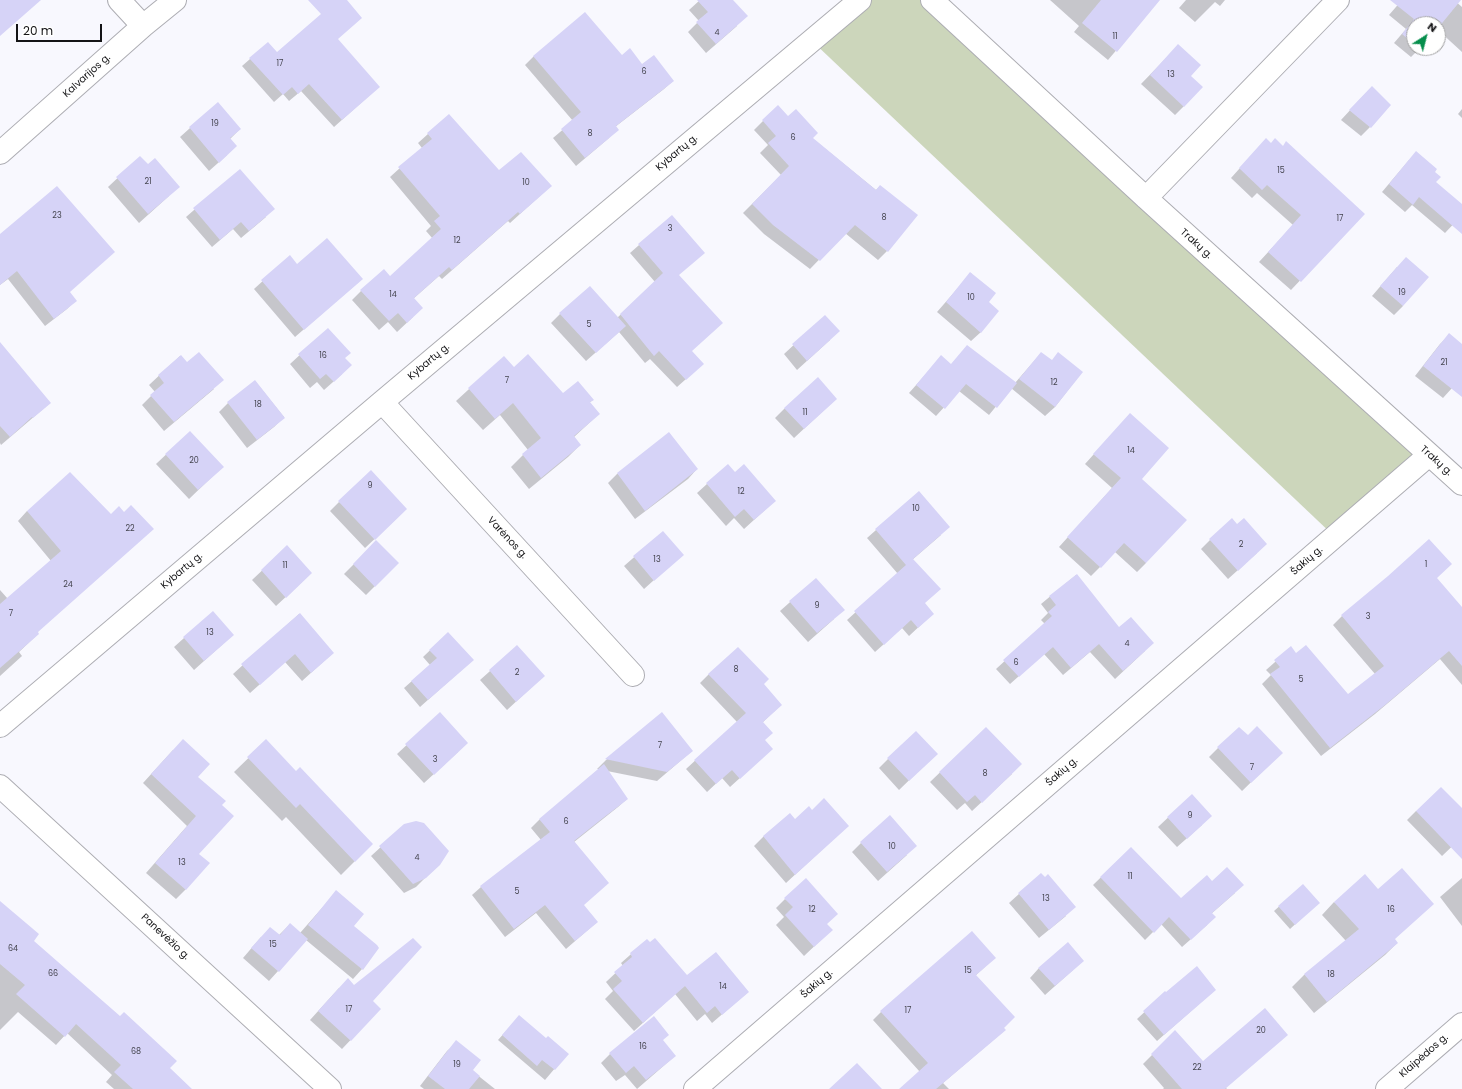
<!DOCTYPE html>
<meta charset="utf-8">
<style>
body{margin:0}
#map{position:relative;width:1462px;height:1089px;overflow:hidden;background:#f8f8fe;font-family:Poppins,sans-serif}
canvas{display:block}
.north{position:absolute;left:1406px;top:16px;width:40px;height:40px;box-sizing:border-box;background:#fff;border:1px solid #a1a1a2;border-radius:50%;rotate:36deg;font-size:11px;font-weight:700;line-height:16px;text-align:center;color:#141416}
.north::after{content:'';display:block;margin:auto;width:14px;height:18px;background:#068e4c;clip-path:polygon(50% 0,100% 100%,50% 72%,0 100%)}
.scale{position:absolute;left:16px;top:24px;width:86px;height:18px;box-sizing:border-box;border:2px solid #141416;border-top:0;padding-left:5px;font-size:12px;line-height:14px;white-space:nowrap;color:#141416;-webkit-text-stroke:3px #fff;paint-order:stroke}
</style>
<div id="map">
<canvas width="1462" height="1089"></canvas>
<div class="north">N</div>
<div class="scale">20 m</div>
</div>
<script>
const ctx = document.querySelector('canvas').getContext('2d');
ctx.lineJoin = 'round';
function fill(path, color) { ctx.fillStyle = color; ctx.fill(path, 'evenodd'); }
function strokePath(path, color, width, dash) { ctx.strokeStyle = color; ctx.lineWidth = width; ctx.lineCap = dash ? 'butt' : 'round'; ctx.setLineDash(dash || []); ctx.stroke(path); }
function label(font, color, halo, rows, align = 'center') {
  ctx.font = font + ' Poppins,sans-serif'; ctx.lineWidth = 3; ctx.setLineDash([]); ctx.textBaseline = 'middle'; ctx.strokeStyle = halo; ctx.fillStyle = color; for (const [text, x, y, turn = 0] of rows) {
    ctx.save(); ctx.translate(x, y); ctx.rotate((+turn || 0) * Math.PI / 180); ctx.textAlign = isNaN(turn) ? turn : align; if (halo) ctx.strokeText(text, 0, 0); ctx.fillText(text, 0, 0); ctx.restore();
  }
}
fill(new Path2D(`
 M860,0H933L1429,455L1335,537L811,40Z`), '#ccd6bb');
fill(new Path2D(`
 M339,0H345L337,40L371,94L334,127L301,91L289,101L283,94L274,102L242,66L250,59L277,54Z
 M700,0H731L737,26L706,53L688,32L699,21L689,10Z
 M1050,0H1159L1108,60L1074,32L1079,26Z
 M1186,0H1225L1220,6L1215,2L1195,22L1179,8Z
 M1402,0H1454L1462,7V52L1438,30V24H1414V48H1420L1411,57L1394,43L1406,29L1389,15Z
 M1169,55L1190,76L1184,106L1175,115L1141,84Z
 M534,56H621L673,81L664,89L615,127L609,138L576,166L553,138L573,121L525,65Z
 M1364,95L1370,127L1361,136L1341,120Z
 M218,103L240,129L230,139L227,155L209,171L180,137Z
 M778,106L788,117L812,138L876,190L880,186L887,251L878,260L845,233L810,269L764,234L743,213L781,175L760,153L768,145L754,130Z
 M1462,109V118L1458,114Z
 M449,115L499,172L541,195L510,223L508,221L442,279L439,276L413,299V317L397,332L388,322L379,330L352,300L361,291L390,277L433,239L426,231L431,226L390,177L422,148L418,143Z
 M1257,149L1363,214L1291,290L1259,262L1293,225L1257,193L1252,198L1231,178Z
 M140,157L169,196L139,223L108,187Z
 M1409,160L1433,172L1435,182L1462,206V215L1445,233L1412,205L1405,212L1382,192Z
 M240,170L266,217L241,238L233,229L212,247L186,217Z
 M672,216L678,276L694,372L677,387L650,359L645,363L619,332L586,361L551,323L560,314L617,318L655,282L630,253Z
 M0,237L69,293L75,301L67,309L45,326L8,279L0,285Z
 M289,257L297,265L362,279L295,337L254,289Z
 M1397,267L1403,306L1394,315L1372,296Z
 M971,273L987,302L981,332L971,341L937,312Z
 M825,316L830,340L797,370L784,354Z
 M328,329L344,358L342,374L324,390L317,382L310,388L290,364Z
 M1449,335L1462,345V377L1443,398L1415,376L1440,344Z
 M0,344L50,403L1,445L0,443Z
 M967,346L1015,383L1041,353L1051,361L1082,372L1055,407L1045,416L1011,388L989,415L959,391L936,416L909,393L941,357L951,365Z
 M180,356L214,389L164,431L142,405L155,392L149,385Z
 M504,357L514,368L563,395L593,400L589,403L599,414L574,437L580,445L568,457L529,489L511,467L528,450L500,415L483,430L456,401Z
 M255,381L284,417L274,427L247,448L219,412L228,403Z
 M836,399L794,438L775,418L785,408Z
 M1130,414L1141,479L1146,563L1137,572L1115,552L1091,576L1059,547L1112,488L1085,464Z
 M190,432L213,476L189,499L156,464Z
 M669,433L697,469L688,479L635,519L608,483L617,474Z
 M728,465L765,510L744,529L734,518L726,526L697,493Z
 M919,492L941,535L912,560L924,604V622L909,636L902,628L875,652L847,620L898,574L867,538Z
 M339,502L397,518L365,548L330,511Z
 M27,511L111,516L37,633L38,634L19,652L22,656L0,676V590L8,599L51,561L18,521Z
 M663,532L682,555L644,589L624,566Z
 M1210,540L1257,553L1228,579L1201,549Z
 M376,542L398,563L366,595L344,574Z
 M287,547L302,582L276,606L252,580Z
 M1076,575L1119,629L1145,651L1115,679L1090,652L1063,675L1044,654L1010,684L996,669L1045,624L1041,620L1048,613L1041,604Z
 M816,579L834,619L808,642L780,611Z
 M1436,579L1462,609V685L1440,659L1375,714L1321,756L1262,684L1271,675L1266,670L1291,648L1296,654L1347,696L1375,674L1333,625L1342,616Z
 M213,612L223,644L194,670L174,647Z
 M299,614L333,653L302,681L285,662L250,693L233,674Z
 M448,633L466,666L420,707L404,688L430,665L423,657Z
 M517,647L534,685L507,710L480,680Z
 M709,674L763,684L781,705L762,723L764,741L762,758L730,787L722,778L707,792L686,769L737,722L700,683Z
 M440,714L458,752L424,783L397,754Z
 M662,714L692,751L657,781L607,771L627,799L618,807L574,842L608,883L583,905L597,922L566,949L536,913L505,937L472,895L481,887L541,840L531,828L539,820L599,769H597L606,760Z
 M986,728L1012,774L972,811L965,803L957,810L930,782Z
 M1248,737L1272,762L1242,791L1209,757L1218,748Z
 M266,741L358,858L341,875L286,817L282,821L234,772Z
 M173,750L220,805L198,854L186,889L176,899L146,873L187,826L143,783Z
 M888,759L927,763L899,790L879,768Z
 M1192,795L1202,825L1177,847L1158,827Z
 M1462,809V837L1442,856L1407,820L1416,811Z
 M794,820L838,835L786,883L754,846L764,836Z
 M405,825L439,864L416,887L404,893L371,856Z
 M861,843L907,855L878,881L852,852Z
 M1131,848L1181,899L1212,882L1235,893L1211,914L1207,925L1182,947L1161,924L1145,940L1093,885Z
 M1041,874L1066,916L1039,938L1009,903Z
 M1462,878V926L1440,897Z
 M1303,885L1314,907L1290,929L1274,911Z
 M336,892L352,926L362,969L353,979L306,940L269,981L243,958L261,937L279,935L290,924L300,933Z
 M785,899L826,924L822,939L804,956L776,925L784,917L776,908Z
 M0,902L32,941L190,1089H114L106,1082L112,1075L67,1033L56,1045L18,1012L0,1030Z
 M1334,902L1394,940L1397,943L1385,955L1314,1013L1292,987L1304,975L1346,941L1322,915Z
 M647,940L687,977L748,992L712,1023L705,1014L697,1021L675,994L634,1031L605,999L613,991L606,982L623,966L621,963Z
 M986,966L975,976L1005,1030L943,1083L949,1089H900L920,1072L873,1020L881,1012Z
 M1039,968L1073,970L1045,995L1030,978Z
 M354,986L380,1009L342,1049L310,1020L339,988Z
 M1215,990L1157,1041L1137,1019L1165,993Z
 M515,1021L546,1039L567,1054L545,1080L498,1040Z
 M1175,1032L1226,1088L1227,1089H1163L1164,1088L1143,1064Z
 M662,1041L675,1056L637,1089L625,1075L616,1081L601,1063L610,1054Z
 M457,1042L471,1070L495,1089H424L420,1086L447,1051Z`), '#0003');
fill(new Path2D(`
 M0,0H41L0,36Z
 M308,0H347L362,18L338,39L380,87L342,120L309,84L298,94L292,87L283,95L249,58L268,42L277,52L321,14Z
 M697,0H733L748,16L716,44L696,22L708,12Z
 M1101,0H1160L1117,52L1082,23Z
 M1390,0H1461L1438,28V24H1414V44L1402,34L1414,19Z
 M585,12L622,55L630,48L642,64L654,55L674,81L616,126L619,130L585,158L561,129L581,112L533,56Z
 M1178,44L1201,65L1191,76L1203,87L1184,107L1150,75Z
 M1372,86L1391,105L1371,128L1349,110Z
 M218,102L241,129L230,138L237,146L219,163L189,127Z
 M778,105L788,116L796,109L818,133L813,138L876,190L880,185L918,215L888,252L855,225L820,261L773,225L752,204L789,166L768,143L776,136L762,120Z
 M449,114L499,170L521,152L552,186L520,214L518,212L452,270L449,267L414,298L423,308L407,323L398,313L389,321L360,290L384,269L390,276L441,229L434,221L440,216L398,167L432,139L427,133Z
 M1266,138L1271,143L1275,138L1283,146L1286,141L1365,214L1301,282L1268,252L1301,215L1267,185L1262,190L1239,168Z
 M1416,151L1437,169L1435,172L1441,177L1436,182L1462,204V234L1419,197L1413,205L1389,184Z
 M140,156L148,164L155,158L180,187L148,214L116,177Z
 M240,169L275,209L249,231L241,222L220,240L193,208Z
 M57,186L115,252L70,292L77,301L54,319L17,271L0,285V234Z
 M672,215L705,253L679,275L723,323L692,351L704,364L686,380L659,351L654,356L620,314L663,273L638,244Z
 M327,238L363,279L304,330L261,280L290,255L297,264Z
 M1406,257L1429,277L1403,306L1380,286Z
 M970,272L996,293L989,302L999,311L981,333L946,302Z
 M590,286L626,326L596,353L559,313Z
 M825,315L840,331L807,361L792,344Z
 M328,328L351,353L345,358L352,365L334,382L326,374L320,379L298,354Z
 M1449,333L1462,344V397L1423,366Z
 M0,342L51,403L33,418L32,417L10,437L0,426Z
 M967,345L1017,383L997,408L966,384L945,409L916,385L941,355L951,364Z
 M199,352L224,380L174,422L150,395L164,383L158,375L181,355L187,362Z
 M1041,352L1052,360L1058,352L1083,372L1055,407L1019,379Z
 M528,354L563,393L578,381L594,400L590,402L600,414L574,436L581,445L541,478L522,454L541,438L513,403L495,419L468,388L504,356L514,367Z
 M818,377L837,399L804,429L784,408Z
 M255,380L285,418L257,440L227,402Z
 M1130,413L1169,448L1142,479L1187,520L1146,563L1124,543L1101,568L1067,537L1121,478L1093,454Z
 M190,431L224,467L198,490L165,454Z
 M669,432L698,469L645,511L617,473Z
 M728,464L735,472L744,464L776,501L754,520L744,509L735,517L706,483Z
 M371,470L407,509L375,540L338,501Z
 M70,472L111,514L119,506L124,512L131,505L154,529L38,632L39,634L0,668V604L61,551L27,511Z
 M919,491L950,527L913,559L941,589L925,603L934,614L918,628L911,620L884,645L854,611L906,565L875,529Z
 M1232,518L1237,524L1244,518L1267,544L1238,571L1209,539Z
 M663,531L684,555L654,581L633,556Z
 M1429,539L1452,564L1437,578L1462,607V666L1449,651L1385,705L1330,748L1270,674L1280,667L1274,660L1291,646L1296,653L1306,645L1348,694L1384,666L1341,615L1388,576Z
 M376,540L399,563L375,587L353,564Z
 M287,545L312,573L286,598L261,570Z
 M1077,574L1119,627L1131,617L1154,643L1123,671L1099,644L1071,668L1053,647L1019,677L1003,660L1052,616L1048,612L1056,605L1049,596Z
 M816,578L845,610L817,633L789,601Z
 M213,611L234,635L204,661L183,637Z
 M300,613L334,653L311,673L295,654L260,685L241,664Z
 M448,632L474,660L428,700L411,681L437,658L429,650Z
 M517,645L545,676L516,702L489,670Z
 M738,647L769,679L764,684L782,705L763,722L773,733L765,740L773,749L740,779L732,770L716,784L694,760L746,713L708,674Z
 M440,712L468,743L434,775L405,744Z
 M662,712L693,751L667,772L605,759Z
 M1257,726L1283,753L1251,783L1217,747L1239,727L1248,735Z
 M986,727L1022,764L982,803L975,795L967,802L939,772Z
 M916,731L938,754L909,781L887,758Z
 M183,739L210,764L198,777L226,801L222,805L234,816L199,854L210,863L186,890L155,863L196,816L151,774Z
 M266,739L296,771L300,767L373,844L355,862L300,804L296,808L247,757Z
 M604,764L628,799L603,818L574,841L609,883L584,905L598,922L575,941L545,905L514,929L480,886L550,832L539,819Z
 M1441,787L1462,808V859L1416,811Z
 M1192,794L1212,816L1187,839L1167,817Z
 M824,798L849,826L795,875L763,836L790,813L795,819L809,806L812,810Z
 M890,815L917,846L887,872L860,842Z
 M416,821L424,823L449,851L440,865L426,878L413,884L379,846L404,824Z
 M1131,847L1181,898L1207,875L1212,881L1227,867L1244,885L1212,913L1216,917L1191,940L1169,917L1154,933L1100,877Z
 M1402,868L1434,904L1395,939L1398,943L1327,1002L1304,974L1359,929L1334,902L1365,874L1378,889Z
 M1041,873L1045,877L1048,874L1076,907L1049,930L1018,893Z
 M806,878L838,914L827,924L833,930L814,947L785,915L793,907L784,898Z
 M1303,884L1320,903L1295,925L1278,906Z
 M336,890L364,914L354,926L377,945L379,948L363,970L308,925Z
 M0,901L39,934L34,941L120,1016L124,1012L177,1061L170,1068L192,1089H133L114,1072L121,1065L76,1024L65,1037L16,994L25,985L0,964Z
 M290,923L308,939L279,972L251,948L270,927L280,935Z
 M972,931L996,958L976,975L1015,1017L1004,1028L1006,1030L936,1089H899L928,1063L880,1011Z
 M413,938L422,947L373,1001L381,1009L351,1041L318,1011L348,978L354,985Z
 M655,938L687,975L716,952L749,992L722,1015L715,1006L707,1013L685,986L643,1023L613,989L622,981L614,972L632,957L630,953L647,939L650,942Z
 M1068,942L1084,961L1055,986L1038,968Z
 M1197,966L1216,990L1164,1035L1143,1011L1165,991L1166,992Z
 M1265,1008L1288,1035L1225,1089H1182L1151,1054L1175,1030L1203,1061Z
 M519,1015L546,1038L548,1036L569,1054L555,1070L542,1060L537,1066L502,1035Z
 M654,1016L669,1035L663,1040L676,1056L646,1080L634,1066L626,1073L609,1053Z
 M456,1040L481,1060L473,1070L480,1076L469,1089H445L428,1076Z
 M857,1063L882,1089H829Z`), '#d6d3f7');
const street = new Path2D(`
 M119,0L143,26
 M932,0L1146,198L1462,484
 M0,153L143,26L175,0
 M1146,198L1338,0
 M382,402L633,675
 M0,726L382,402L860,0
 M0,786L330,1089
 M695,1089L1429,455
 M1387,1089L1462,1024`);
strokePath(street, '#adadb3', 24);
strokePath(street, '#fff', 22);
label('8px', '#44444e', null, [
 ["4",717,33],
 ["11",1115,37],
 ["17",280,64],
 ["6",644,72],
 ["13",1171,75],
 ["19",215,124],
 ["8",590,134],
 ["6",793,138],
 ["15",1281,171],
 ["21",148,182],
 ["10",526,183],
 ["23",57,216],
 ["8",884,218],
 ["17",1340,219],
 ["3",670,229],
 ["12",457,241],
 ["19",1402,293],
 ["14",393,295],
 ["10",971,298],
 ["5",589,325],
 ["16",323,356],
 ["21",1444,363],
 ["7",507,381],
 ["12",1054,383],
 ["18",258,405],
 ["11",805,413],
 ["14",1131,451],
 ["20",194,461],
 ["9",370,486],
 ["12",741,492],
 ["10",916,509],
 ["22",130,529],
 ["2",1241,545],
 ["13",657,560],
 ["1",1426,565],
 ["11",285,566],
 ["24",68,585],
 ["9",817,606],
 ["7",11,614],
 ["3",1368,617],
 ["13",210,633],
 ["4",1127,644],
 ["6",1016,663],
 ["8",736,670],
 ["2",517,673],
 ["5",1301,680],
 ["7",660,746],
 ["3",435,760],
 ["7",1252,768],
 ["8",985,774],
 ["9",1190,816],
 ["6",566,822],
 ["10",892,847],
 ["4",417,858],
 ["13",182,863],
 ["11",1130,877],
 ["5",517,892],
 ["13",1046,899],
 ["12",812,910],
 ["16",1391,910],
 ["15",273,945],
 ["64",13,949],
 ["15",968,971],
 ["66",53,974],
 ["18",1331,975],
 ["14",723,987],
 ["17",349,1010],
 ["17",908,1011],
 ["20",1261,1031],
 ["16",643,1047],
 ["68",136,1052],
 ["19",457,1065],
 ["22",1197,1068]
]);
label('10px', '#141416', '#fff', [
 ["Kalvarijos g.",87,76,-42],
 ["Kybartų g.",677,153,-40],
 ["Trakų g.",1196,244,42],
 ["Kybartų g.",429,362,-40],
 ["Trakų g.",1436,461,42],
 ["Varėnos g.",507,538,47],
 ["Šakių g.",1307,561,-41],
 ["Kybartų g.",182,571,-40],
 ["Šakių g.",1062,772,-41],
 ["Panevėžio g.",165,937,43],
 ["Šakių g.",817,984,-41],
 ["Klaipėdos g.",1424,1056,-41]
]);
</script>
